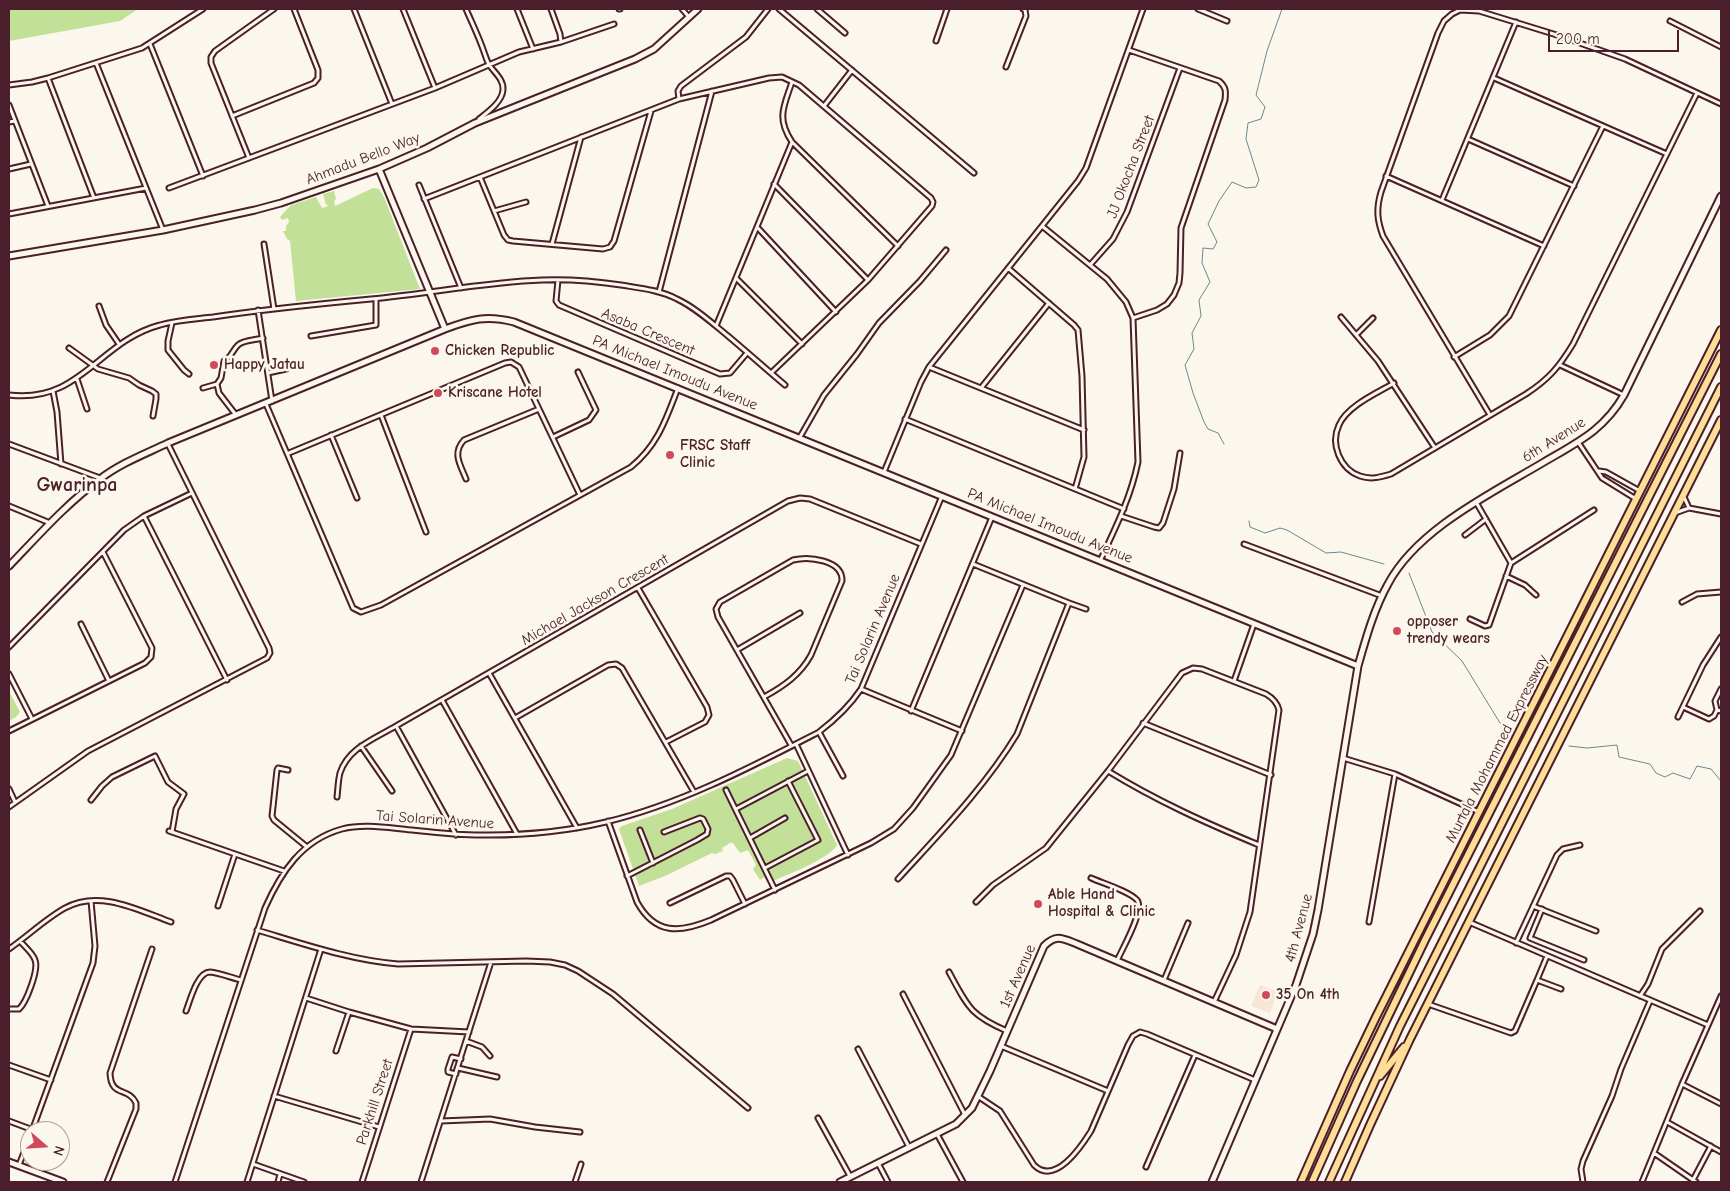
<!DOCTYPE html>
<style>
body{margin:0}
#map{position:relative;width:1730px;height:1191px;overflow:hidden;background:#fbf7ec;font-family:"Comic Neue",sans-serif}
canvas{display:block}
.frame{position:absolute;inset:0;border:10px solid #4a1f2b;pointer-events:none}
.north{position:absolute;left:20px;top:1121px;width:50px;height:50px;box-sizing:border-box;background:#fbf7ec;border:1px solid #b4a19f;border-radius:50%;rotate:109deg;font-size:14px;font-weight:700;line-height:20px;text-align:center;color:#4a1f2b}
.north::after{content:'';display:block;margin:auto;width:18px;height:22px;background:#d1495b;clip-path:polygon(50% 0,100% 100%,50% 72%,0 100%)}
.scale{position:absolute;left:1548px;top:30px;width:131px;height:22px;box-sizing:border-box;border:2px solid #4a1f2b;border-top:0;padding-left:6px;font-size:15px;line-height:18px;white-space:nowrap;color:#4a1f2b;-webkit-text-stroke:4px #fbf7ec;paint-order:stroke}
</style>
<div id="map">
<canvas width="1730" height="1191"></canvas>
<div class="frame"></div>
<div class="north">N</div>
<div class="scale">200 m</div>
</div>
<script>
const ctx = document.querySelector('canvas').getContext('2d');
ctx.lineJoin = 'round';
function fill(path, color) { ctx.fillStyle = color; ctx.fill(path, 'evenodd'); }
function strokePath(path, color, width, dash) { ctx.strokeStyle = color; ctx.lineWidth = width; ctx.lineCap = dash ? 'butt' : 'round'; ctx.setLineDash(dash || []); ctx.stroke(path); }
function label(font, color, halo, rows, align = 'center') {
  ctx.font = font + ' "Comic Neue",sans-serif'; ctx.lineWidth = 5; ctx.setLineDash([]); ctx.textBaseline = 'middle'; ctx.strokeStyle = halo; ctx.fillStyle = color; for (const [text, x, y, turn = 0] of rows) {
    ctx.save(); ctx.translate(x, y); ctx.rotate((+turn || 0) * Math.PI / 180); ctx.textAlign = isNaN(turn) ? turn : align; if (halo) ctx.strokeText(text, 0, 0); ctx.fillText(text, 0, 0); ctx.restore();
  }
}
fill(new Path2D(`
 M1260,985L1278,992L1270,1013L1251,1006Z`), '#f7e6d5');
fill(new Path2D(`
 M9,9H138L120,21L9,41Z
 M373,188L379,189L384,197L420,289L296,301L290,241L287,239L283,231H286V226L289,222L288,218L282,220L280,217L291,205L316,197L322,208L328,206L327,204L326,205L323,194L334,191L336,199L334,201L335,206Z
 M9,691L20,712L16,717L9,721Z
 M787,758L798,761L837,845C830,859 784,876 768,883L764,877L760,880L753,869L756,865L748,850L740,853L733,843H730L722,848L723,851L715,854L712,853L665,876L639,886L621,835L619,829L622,826L672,809Z`), '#c2e098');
strokePath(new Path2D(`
 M1224,444L1218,433L1208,429L1204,422L1193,393L1185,365L1194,349L1192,333L1201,316L1199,300L1210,282L1202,263L1203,248L1213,249L1217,242L1208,224L1219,201L1232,182L1246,188L1256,187L1259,180L1246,139L1248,123L1261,119L1265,107L1256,95L1267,51L1282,9
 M1249,521L1250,527L1265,533L1280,528L1287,530L1326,553L1341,552L1384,564
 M1409,573L1432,632L1462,661L1500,723L1511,727
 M1569,746L1587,748L1617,745L1619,757L1650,764L1656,773L1665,777L1673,773L1690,779L1697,766L1711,769L1721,781`), '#698792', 1);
const street = new Path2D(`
 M354,9L392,104
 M403,9L435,88
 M466,9C472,23 479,37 484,52C486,57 487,62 490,66C495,73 504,80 503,90C502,102 488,112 479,119
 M517,9L533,49
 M619,9H620
 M682,9L689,17
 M779,9L974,173
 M817,9L845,33
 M1198,9L1227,21
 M1670,21L1721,47
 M936,41L947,9
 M561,42L614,24
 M150,44L203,176
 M1129,50L1219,81C1226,87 1226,91 1225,100L1181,228L1180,273L1179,283L1174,295L1167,304L1157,310L1133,318
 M96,63L163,230
 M1006,67L1026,16L1025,10L1023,9
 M48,78L94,198
 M1494,78L1667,154
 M9,85L32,82L48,78L142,48L203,9
 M679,99L678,91L681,86L746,37L768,9
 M9,105L48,206
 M824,106L852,70
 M232,116L314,83L318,78V70L294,9
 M9,122L15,121
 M1468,139L1574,186
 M792,142L898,246
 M249,158L211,63V57L215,51L274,9
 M9,169L31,164
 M1386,176L1544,246
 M480,177L504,235L508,240L513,241L603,249L610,247L614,241L651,111
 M774,184L868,280
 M419,185L461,288
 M169,188L435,88L519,52L561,42L560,34L551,9
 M424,199L679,99L769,78L782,77L799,85L931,198L933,202L932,206L868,280L771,373
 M1442,200L1516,22
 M494,211L526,202
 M9,214L146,188
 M1042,226L1107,279L1126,302L1133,318L1138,462C1131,497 1115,529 1100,561
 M757,227L836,312
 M264,244L274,309
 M552,244L581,137
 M1090,265L1113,239L1127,212L1180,68
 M1008,268L1074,325L1078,330L1082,376L1084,457L1075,489
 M736,278L802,344
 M558,280L556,301L559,305L720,374L730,373L747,353
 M659,292L712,91
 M99,306L106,325L119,344
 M258,310L272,401
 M1341,317L1378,361L1435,448
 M172,323L168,341V350L184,370L189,374
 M716,326L792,142C776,118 784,106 792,82
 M1356,335L1373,318
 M311,336L376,325V299
 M69,348L98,369L129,378L139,385L152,391L156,394V399L153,416
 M1454,357L1490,335L1509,316L1603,126
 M1560,365L1624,395
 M929,367L1084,430
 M268,373L286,369
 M77,379L87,409
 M1394,383C1377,393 1347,406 1339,425C1330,444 1340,469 1360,476C1371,480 1381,477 1391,474L1526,394C1549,379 1559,367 1573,344L1697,93
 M217,384L221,378L224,361C231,358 232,351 238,345C243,340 255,340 263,338
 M203,388L217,384L219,393L236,415
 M981,388L1049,303
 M53,391L57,412L61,464
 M9,395C80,404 99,341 160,325C177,320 196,319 213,317C266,309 318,304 371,299C428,294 484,282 542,280C568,279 594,281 621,285C639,288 660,290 677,299C696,308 712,323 728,336C747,352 766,369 785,385
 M266,404L353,608L361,612L381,605L631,467C658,445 666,419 678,388
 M381,415L426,532
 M1490,415L1383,236C1377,220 1376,209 1381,192L1438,33L1444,21L1452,14L1460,10L1479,11L1560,36L1625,59L1721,104
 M905,419L1124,509
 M331,435L357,498
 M553,437L589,420L596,410L578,372
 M800,437L824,395L857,354L879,323L920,281L946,250
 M1578,442L1602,478L1636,499
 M9,444L100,478
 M289,453L505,363L511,362L519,367L580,495
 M1599,471L1606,472L1640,491
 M884,472L921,382L929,367L1078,181L1086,168L1143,9
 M466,479C460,464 452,453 464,440L539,409
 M1684,497L1689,508
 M1476,502L1511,563
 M9,506L50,523
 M1675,513L1689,508L1721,514
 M144,516L227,680
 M1121,516L1154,527L1159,528L1163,523L1174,489L1180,453
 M1465,535L1486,519
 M1244,544L1382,596
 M1506,576L1525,585L1536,595
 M638,588L707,707L709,715L705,722L666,742
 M1682,602L1697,594L1721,592
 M1069,603L1086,609
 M1470,619L1485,626L1489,625L1511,563L1594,510
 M81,624L109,681
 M9,647L124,530L144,516L192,493
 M737,650L800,613
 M489,673L577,828
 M9,674L32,719
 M1234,681L1254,624
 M861,689L962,731
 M1721,689L1715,701L1717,710L1721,711
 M764,697C784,686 800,675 811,655L842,581C843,560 809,556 793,560L720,602L716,609L718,617L791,745
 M442,700L517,834
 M1683,707L1709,719L1714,716L1717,710
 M911,711L992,517
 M1678,717L1703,665L1721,637
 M515,718L608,665L616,664L622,668L694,792
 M1143,723L1271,775
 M9,731L145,663L151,657L152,648L103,552
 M819,732L843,776
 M796,744L848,855
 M361,746L392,791
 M1343,758L1395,774L1479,812
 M288,770L278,768L277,770L272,816L274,820L307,847
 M1108,771C1157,801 1206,823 1259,845
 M9,789L15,802
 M726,790L775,890
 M337,797C338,789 338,781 340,773C348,748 374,739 396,726
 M91,800L102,786L112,777L155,756L168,782L184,794L176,809L172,832
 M9,807L88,751L267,658L270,653L269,648L168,444
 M736,809L808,771
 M608,821L637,902C655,935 680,933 711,920L871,843L894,829L913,808L951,755L1023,585
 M640,830L653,863
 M169,831L284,871
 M456,835L396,726L788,501L800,498L810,499L921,544
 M750,838L785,818
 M765,868L818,840L788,781
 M627,876L697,840L707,834L708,829L703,819L700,818L664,832
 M1091,878C1102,883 1129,891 1137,900C1145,910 1122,949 1117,961
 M898,879C940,833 985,787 1017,734L1069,603L973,564
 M976,902L993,885L1046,848L1108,771L1182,673L1193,668L1202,669L1266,694C1273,698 1277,702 1279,710L1250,912L1236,955L1214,1002
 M670,903L726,876H730L733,880L745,904
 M218,906L235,854
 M1533,906L1596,931
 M1542,909L1530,938L1584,960
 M1369,922L1395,774
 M1469,922L1708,1025
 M257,930C304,944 350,960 398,964L526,961L550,962L565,965L578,971L613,994L748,1108
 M1516,943L1557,855L1563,849L1580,845
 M9,949C28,936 45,919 65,908C99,889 138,910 171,922
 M1547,956L1537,980L1561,989
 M949,972C968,1007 970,1015 1007,1031
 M1164,980L1188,923
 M903,994L965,1115
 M1640,996L1648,984L1662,949L1700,911
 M306,998L349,1012L411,1029L469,1032
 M1428,1004L1511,1033L1515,1031L1537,980
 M9,1009H19C26,1003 39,970 35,960C33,953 25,947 20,941
 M186,1011C190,1001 197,972 210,972C220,973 232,978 241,980
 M466,1041L482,1047L490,1056
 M1001,1046L1108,1091
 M858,1049L909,1147
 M336,1051L349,1012
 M9,1065L51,1080
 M458,1068L497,1077
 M456,1074L448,1072V1069L452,1057L461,1059
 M1682,1084L1721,1104
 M274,1096L379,1127
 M979,1097L1000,1111L1034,1165C1055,1186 1081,1147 1091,1131L1128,1045L1133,1036L1140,1032L1147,1034L1255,1080
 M818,1118L850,1176
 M9,1121L33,1130
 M441,1121L490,1119L535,1127L580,1132
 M1667,1122L1721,1152
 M32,1131L93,963L95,946L91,901
 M937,1134L963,1182
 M1654,1153L1696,1182
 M878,1163L888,1182
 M253,1164L304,1182
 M19,1165L30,1137
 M1146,1167L1195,1055
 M1693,1180L1711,1146
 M107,1182L136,1109V1103C128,1086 111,1098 110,1073L152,949
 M175,1182L265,908C281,872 302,840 342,829C361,824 383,827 402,829C431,832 460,836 489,835C528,835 568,831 606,822C681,804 751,767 819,732C836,719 849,707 861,689L942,496
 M247,1182L321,949
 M278,1182L280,1174
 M362,1182L411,1029
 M421,1182L491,962
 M575,1182L581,1164
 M1583,1182L1581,1169L1583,1161L1612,1096L1621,1069L1650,1001
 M1642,1182L1682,1084L1721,996`);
const secondary = new Path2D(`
 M379,169L445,329
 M9,256L163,230L255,210L281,203L379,169L427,148L475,123L635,59L654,49L698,9
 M9,566C38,536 66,504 100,479C121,463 145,454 168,443L445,329C472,319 486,315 514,322L1358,666
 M9,1162L63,1182
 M840,1182L956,1124L972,1108L990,1071L1044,946C1056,934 1062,938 1077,944L1277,1029
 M1212,1182L1296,985L1313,934L1318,910L1358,666C1366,638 1374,609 1388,584C1417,529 1492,493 1544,462C1578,442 1604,430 1624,395L1721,196`);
const highway = new Path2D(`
 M1380,1076L1404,1047
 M1301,1182L1350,1071L1376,1017L1721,330
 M1312,1182L1357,1081L1425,940L1721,354
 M1329,1182L1400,1026L1721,387
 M1345,1182L1370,1125L1410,1039L1721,420`);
strokePath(street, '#4a1f2b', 7);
strokePath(secondary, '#4a1f2b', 9);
strokePath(highway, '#4a1f2b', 10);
strokePath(street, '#fbf7ec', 3);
strokePath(secondary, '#fbf7ec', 5);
strokePath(highway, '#fede96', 6);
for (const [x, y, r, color] of [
 [435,351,5,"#d1495b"],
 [214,365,5,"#d1495b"],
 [438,393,5,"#d1495b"],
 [670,455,5,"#d1495b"],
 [1397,631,5,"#d1495b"],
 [1038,904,5,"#d1495b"],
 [1266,995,5,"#d1495b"]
]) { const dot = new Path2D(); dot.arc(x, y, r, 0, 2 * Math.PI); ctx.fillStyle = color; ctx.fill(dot); strokePath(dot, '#fbf7ec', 2); }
label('15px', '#4a1f2b', '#fbf7ec', [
 ["Ahmadu Bello Way",363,159,-21],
 ["JJ Okocha Street",1131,167,-69],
 ["Asaba Crescent",648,332,23],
 ["PA Michael Imoudu Avenue",675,373,22],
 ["6th Avenue",1554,440,-32],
 ["PA Michael Imoudu Avenue",1050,526,22],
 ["Michael Jackson Crescent",595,600,-30],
 ["Tai Solarin Avenue",873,629,-67],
 ["Murtala Mohammed Expressway",1497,749,-63],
 ["Tai Solarin Avenue",435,820,4],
 ["4th Avenue",1299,928,-75],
 ["1st Avenue",1018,976,-66],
 ["Parkhill Street",375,1102,-72]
]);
label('bold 15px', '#4a1f2b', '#fbf7ec', [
 ["Chicken Republic",445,351],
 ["Happy Jatau",224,365],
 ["Kriscane Hotel",448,393],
 ["FRSC Staff",680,446],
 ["Clinic",680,463],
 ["opposer",1407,622],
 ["trendy wears",1407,639],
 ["Able Hand",1048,895],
 ["Hospital & Clinic",1048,912],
 ["35 On 4th",1276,995]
], 'left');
label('bold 20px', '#4a1f2b', '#fbf7ec', [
 ["Gwarinpa",77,485]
]);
</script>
